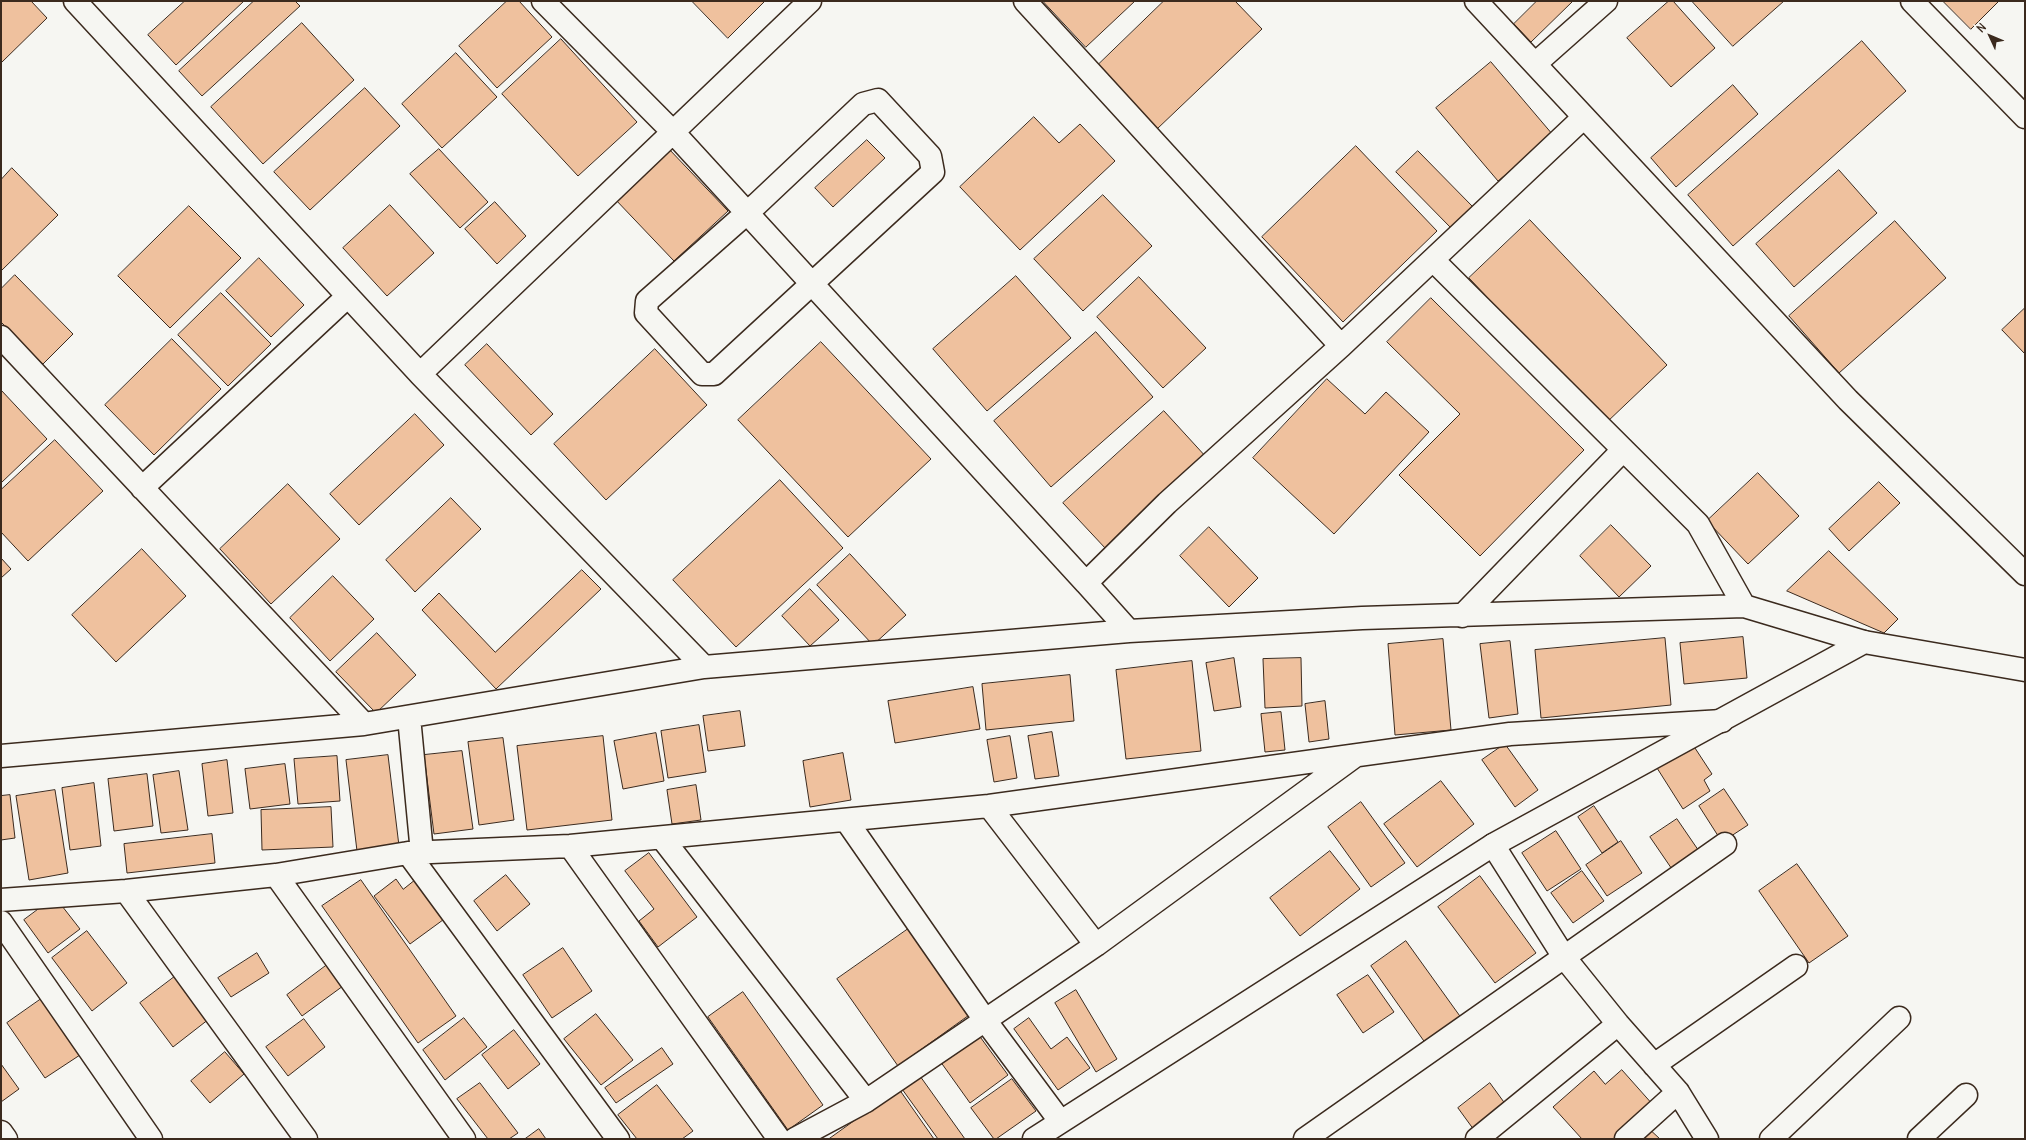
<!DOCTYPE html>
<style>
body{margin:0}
#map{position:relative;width:2026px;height:1140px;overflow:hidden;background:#f6f6f2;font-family:Delius,sans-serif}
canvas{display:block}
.frame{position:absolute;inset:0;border:2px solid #3b2a1e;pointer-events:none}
.north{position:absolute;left:1970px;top:16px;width:40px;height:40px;-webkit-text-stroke:3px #f6f6f2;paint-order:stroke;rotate:314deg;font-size:11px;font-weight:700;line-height:16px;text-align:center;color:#3b2a1e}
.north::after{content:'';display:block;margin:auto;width:14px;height:18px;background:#3b2a1e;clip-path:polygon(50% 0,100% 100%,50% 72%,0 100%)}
</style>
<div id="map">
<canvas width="2026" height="1140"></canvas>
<div class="frame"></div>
<div class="north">N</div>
</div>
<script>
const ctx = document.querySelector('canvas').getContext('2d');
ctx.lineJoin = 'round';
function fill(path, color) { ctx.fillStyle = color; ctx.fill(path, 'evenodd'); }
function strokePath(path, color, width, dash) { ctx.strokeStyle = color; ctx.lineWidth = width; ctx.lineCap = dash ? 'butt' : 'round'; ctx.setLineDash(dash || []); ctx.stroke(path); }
const building = new Path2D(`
 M1,1H31L47,18L1,63Z
 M185,1H244L176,65L148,35Z
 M254,1H295L300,6L202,96L179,71Z
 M507,1H519L552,37L497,88L459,46Z
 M692,1H765L728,38Z
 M1043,1H1135L1086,47Z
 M1164,1H1235L1262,29L1157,129L1096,67Z
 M1537,1H1573L1531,42L1514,24Z
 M1669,1H1673L1715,48L1671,87L1627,38Z
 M1692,1H1784L1733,46Z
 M1943,1H1999L1971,29Z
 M302,23L354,80L263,164L211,107Z
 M561,39L637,122L578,176L502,94Z
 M1862,41L1906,91L1733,246L1688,195Z
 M456,53L497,97L442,148L402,104Z
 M1491,62L1553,135L1498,181L1436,108Z
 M1733,85L1758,114L1676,187L1651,158Z
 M365,88L400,126L310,210L274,172Z
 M1034,117L1059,143L1080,124L1115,161L1020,250L960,187Z
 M867,140L885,158L833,207L815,188Z
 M1356,146L1437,231L1343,322L1262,237Z
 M668,148L728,211L674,261L614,198Z
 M439,149L488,202L460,228L410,174Z
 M1418,151L1473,207L1451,228L1396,172Z
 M12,168L58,215L1,271V180Z
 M1839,170L1877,213L1794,287L1756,244Z
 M1103,195L1152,246L1083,311L1034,259Z
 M495,202L526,236L497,264L465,229Z
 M390,205L434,253L387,296L343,248Z
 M189,206L241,258L170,328L118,276Z
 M1530,220L1667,365L1606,423L1469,278Z
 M1895,221L1946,278L1839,373L1789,316Z
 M259,258L304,305L271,337L226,291Z
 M15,275L73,334L43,364L1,322V289Z
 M1016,276L1071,338L987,411L933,349Z
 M1139,277L1206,348L1163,388L1097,317Z
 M221,293L271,344L228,386L178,335Z
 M1431,298L1584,450L1480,556L1399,475L1460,414L1387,342Z
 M2025,308V354L2002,330Z
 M1096,332L1153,397L1051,487L994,421Z
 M172,339L221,389L154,455L105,405Z
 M821,342L931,459L848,537L738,420Z
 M487,344L553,414L531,435L465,365Z
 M655,349L707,405L606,500L554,444Z
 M1327,379L1365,414L1386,392L1429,432L1334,534L1253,458Z
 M1,390L47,439L1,483Z
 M1164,411L1207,458L1106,549L1063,503Z
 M415,414L444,445L359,525L330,494Z
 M55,440L103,491L28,561L1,532V490Z
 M1758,473L1799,516L1748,564L1707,521Z
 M780,480L843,548L736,647L673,580Z
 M1879,482L1900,503L1849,551L1829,529Z
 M288,484L340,539L271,604L220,549Z
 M451,498L481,529L415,592L386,560Z
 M1611,525L1651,566L1619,597L1580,556Z
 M1209,527L1258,578L1229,607L1180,556Z
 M142,549L186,596L116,662L72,615Z
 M1829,551L1898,619L1884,633L1787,591Z
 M850,554L906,615L873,645L817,585Z
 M1,558L11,569L1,578Z
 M582,570L601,589L496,689L422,610L439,593L495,652Z
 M333,576L374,619L330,661L290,618Z
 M810,589L839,620L810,646L782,616Z
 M377,633L416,675L376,713L336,672Z
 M1743,637L1747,678L1684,684L1680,643Z
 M1665,638L1671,705L1541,718L1535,650Z
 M1443,639L1451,730L1395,735L1388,644Z
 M1510,641L1518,714L1489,718L1480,644Z
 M1234,658L1241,707L1214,711L1206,663Z
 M1301,658L1302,706L1265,708L1263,659Z
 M1192,661L1201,751L1126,759L1116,670Z
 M1070,675L1074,721L986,730L982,684Z
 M973,687L980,729L895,743L888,701Z
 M1325,701L1329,739L1309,742L1305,704Z
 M740,711L745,746L708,751L703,716Z
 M1281,712L1285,750L1265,752L1261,714Z
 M699,725L706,772L668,778L661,731Z
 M1052,732L1059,776L1035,779L1028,736Z
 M656,733L664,781L623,789L614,741Z
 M603,736L612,820L527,830L517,746Z
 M1010,736L1017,778L994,782L987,740Z
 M503,738L514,820L479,825L468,742Z
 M1505,744L1538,790L1515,807L1482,760Z
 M1693,745L1712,774L1704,780L1710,791L1683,809L1657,768Z
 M462,751L473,829L434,834L424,755Z
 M843,753L851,800L810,807L803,761Z
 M388,755L399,846L357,851L346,760Z
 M337,756L340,801L298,804L294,759Z
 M227,760L233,813L208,816L202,764Z
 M285,764L290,804L250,809L245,769Z
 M179,771L188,830L161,833L153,775Z
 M147,774L153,826L114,831L108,779Z
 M1441,781L1474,824L1417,867L1384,824Z
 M94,783L101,846L70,850L62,788Z
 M696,785L701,820L672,824L667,790Z
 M1724,789L1748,825L1722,842L1699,806Z
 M55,790L68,873L29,880L16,796Z
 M10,795L15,838L1,840V796Z
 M1361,802L1405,863L1371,887L1328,827Z
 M1594,806L1618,842L1602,853L1578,817Z
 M331,807L333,847L262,850L261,810Z
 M1677,819L1703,857L1676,875L1650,837Z
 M1556,831L1581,869L1547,891L1522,853Z
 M212,834L215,863L127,873L124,844Z
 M1621,841L1642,873L1607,896L1586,865Z
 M1330,851L1360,889L1300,936L1270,898Z
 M649,853L697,917L658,947L639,921L654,909L625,871Z
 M1797,864L1848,936L1809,963L1759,891Z
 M1582,871L1604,901L1573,923L1551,893Z
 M506,875L530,904L497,931L474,901Z
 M1480,876L1536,953L1495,983L1438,907Z
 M418,878L447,917L410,944L374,896L396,879L403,889Z
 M361,880L456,1016L418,1043L322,906Z
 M55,897L80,929L48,953L24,920Z
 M911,927L972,1013L898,1066L837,979Z
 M87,931L127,983L92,1011L52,958Z
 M1406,941L1462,1019L1426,1044L1371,966Z
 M563,948L592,991L552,1018L523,975Z
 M257,953L269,973L231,997L218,978Z
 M327,965L343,986L302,1016L287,995Z
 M177,975L209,1019L173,1047L140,1003Z
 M1368,975L1394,1012L1363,1033L1337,995Z
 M1076,990L1117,1059L1096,1072L1055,1003Z
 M743,992L823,1105L788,1130L708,1017Z
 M44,997L83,1053L45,1078L7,1023Z
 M596,1014L633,1060L601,1085L564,1039Z
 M464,1018L487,1047L445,1080L423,1050Z
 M1029,1018L1051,1049L1067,1037L1090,1068L1058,1090L1014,1029Z
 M304,1019L325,1047L288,1076L266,1047Z
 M514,1030L540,1064L508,1089L482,1055Z
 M978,1034L1008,1075L970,1103L940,1061Z
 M662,1048L673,1064L616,1103L605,1088Z
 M225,1052L244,1074L210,1103L191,1081Z
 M1,1064L19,1089L1,1102Z
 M1622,1070L1654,1106L1617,1139H1582L1553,1107L1594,1071L1605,1084Z
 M920,1076L965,1139H938L902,1089Z
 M1012,1079L1036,1111L996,1139H994L971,1108Z
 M480,1083L518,1133L509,1139H488L457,1099Z
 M1490,1083L1506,1105L1474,1130L1458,1108Z
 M657,1085L693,1131L682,1139H637L618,1115Z
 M899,1089L934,1139H829Z
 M1646,1126L1660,1139H1633Z
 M539,1129L546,1139H525Z`);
fill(building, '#efc19e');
strokePath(building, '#3b2a1e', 1);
const street = new Path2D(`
 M75,1L420,374L704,667
 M543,1L673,132L1086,583L1167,503L1341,346L1583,118
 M1025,1L1341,346
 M1476,1L1848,400L2025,574
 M1912,1L2025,117
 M1535,64L1606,1
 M878,100L930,156L933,172L714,374H702L646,313L647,301L757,204L863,104Z
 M1433,260L1698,524L1744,606
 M1,337L364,724
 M420,374L810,1
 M142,488L348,296
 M1086,583L1129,631
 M1462,616L1623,450
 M409,717L422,853
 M1,756L364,724L704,667L1129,631L1362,618L1744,606L1864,642
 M989,806L1096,945
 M846,820L985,1020L1060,1121
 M662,838L866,1101
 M1493,845L1564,957L1618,1024L1678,1092L1707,1139
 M570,846L779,1139
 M408,853L618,1139
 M276,875L464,1139
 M126,891L306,1139
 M1,900L126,891L276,875L408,853L570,846L989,806L1510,734L1722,721
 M1,922L151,1139
 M1654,1065L1796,966
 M1,1132L6,1139
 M795,1139L866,1101L1096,945L1355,756
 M1305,1139L1725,844
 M1477,1139L1618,1024
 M1626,1139L1678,1092
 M1771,1139L1899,1018
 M1919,1139L1966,1095`);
const secondary = new Path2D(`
 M1034,1139L1493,845L1864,642L2025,670`);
strokePath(street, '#3b2a1e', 25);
strokePath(secondary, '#3b2a1e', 25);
strokePath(street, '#f6f6f2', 22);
strokePath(secondary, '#f6f6f2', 22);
</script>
